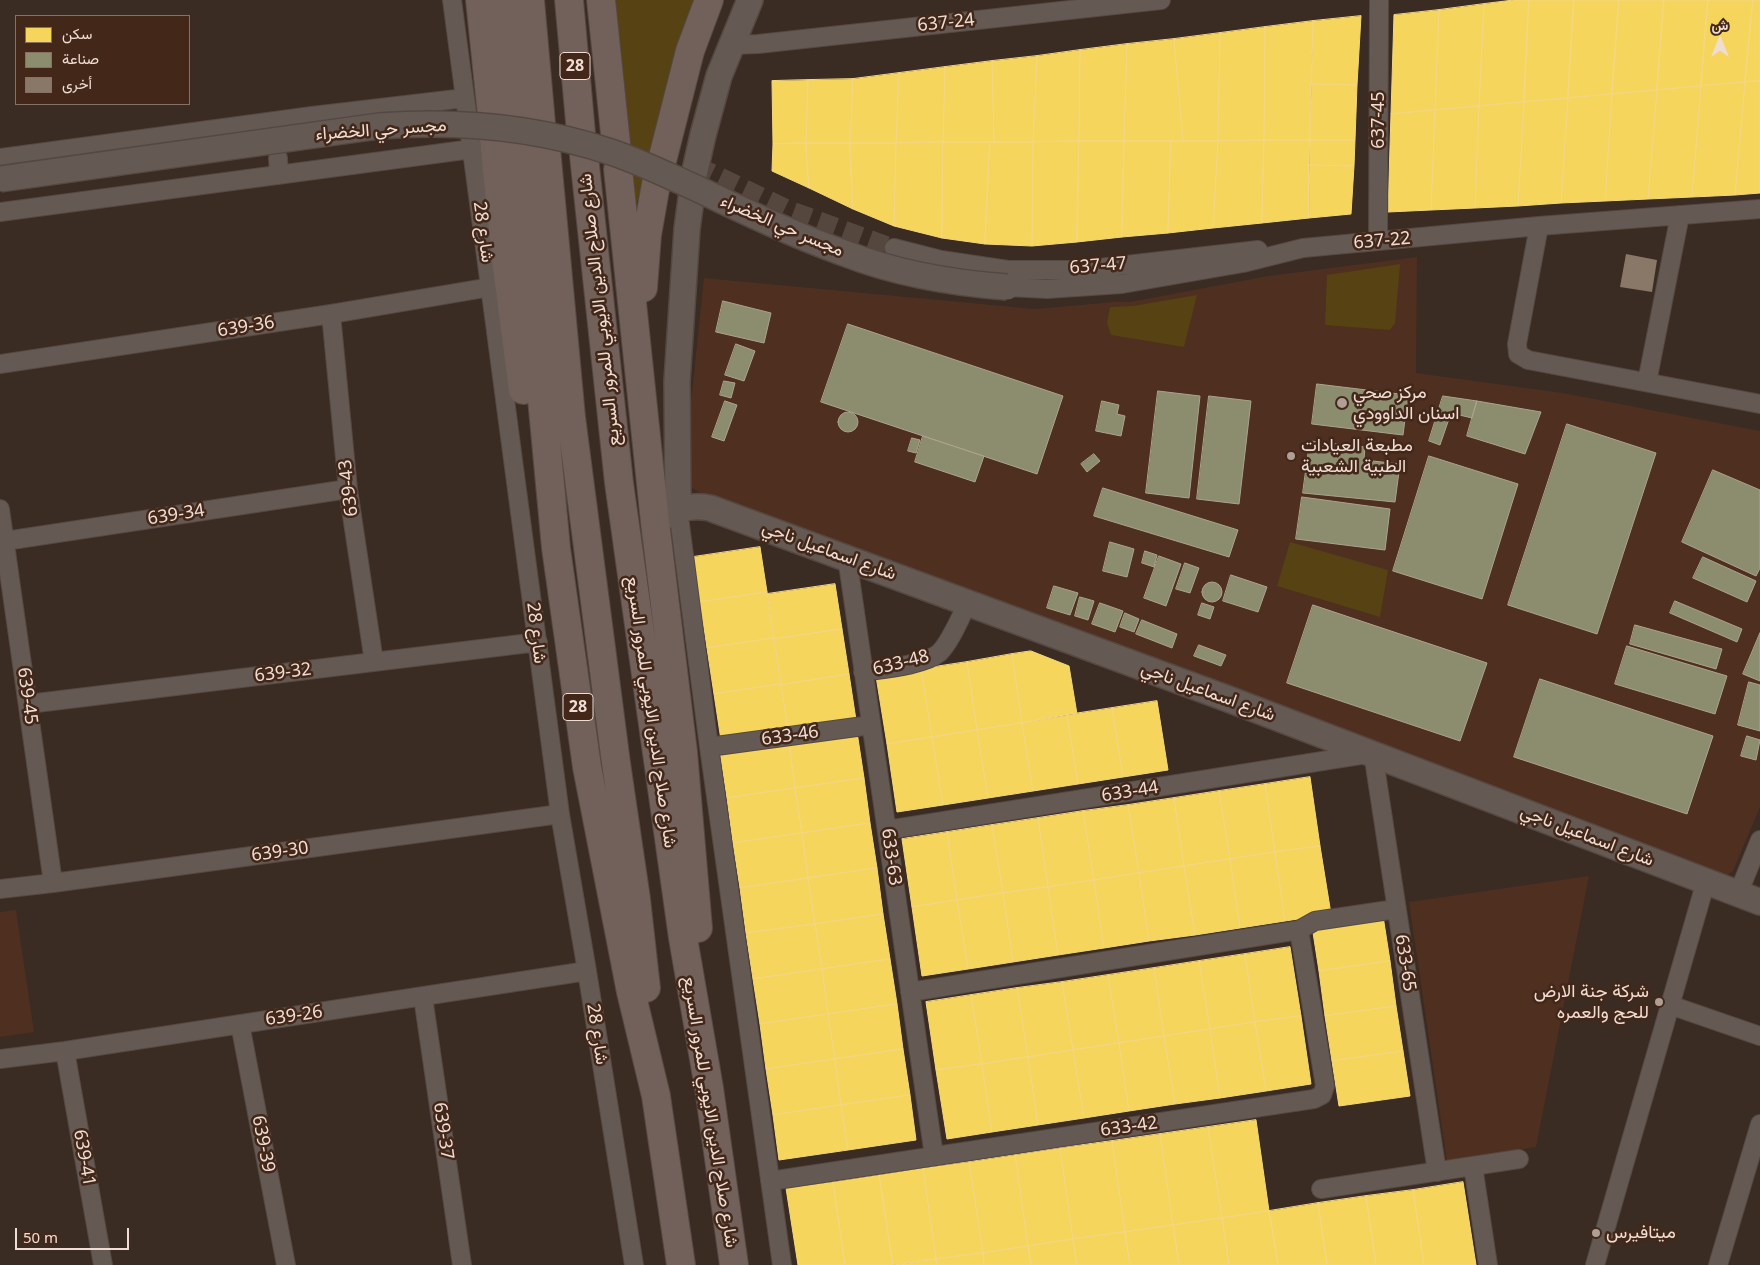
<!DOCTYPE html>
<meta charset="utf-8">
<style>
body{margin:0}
#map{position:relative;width:1760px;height:1265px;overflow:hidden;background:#3a2b23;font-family:"Noto Sans",Vazirmatn,sans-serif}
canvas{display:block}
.legend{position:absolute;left:15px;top:15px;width:175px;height:90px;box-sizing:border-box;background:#43281a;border:1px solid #887064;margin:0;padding:6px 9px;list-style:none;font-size:15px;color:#efddd4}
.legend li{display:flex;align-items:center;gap:10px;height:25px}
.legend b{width:25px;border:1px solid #887064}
.north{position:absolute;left:1695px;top:15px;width:50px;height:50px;-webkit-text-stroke:4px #43281a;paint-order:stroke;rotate:0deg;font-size:14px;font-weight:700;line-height:20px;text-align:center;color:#efddd4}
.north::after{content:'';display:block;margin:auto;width:18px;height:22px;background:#efddd4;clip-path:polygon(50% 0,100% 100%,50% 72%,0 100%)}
.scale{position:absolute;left:15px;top:1228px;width:114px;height:22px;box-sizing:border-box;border:2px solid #efddd4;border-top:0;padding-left:6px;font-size:15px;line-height:18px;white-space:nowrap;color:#efddd4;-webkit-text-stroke:4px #43281a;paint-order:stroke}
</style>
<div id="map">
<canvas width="1760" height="1265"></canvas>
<ul class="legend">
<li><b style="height:14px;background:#f6d55c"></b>سكن</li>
<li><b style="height:14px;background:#8c8c6e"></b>صناعة</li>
<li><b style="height:14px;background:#897768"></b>أخرى</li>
</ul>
<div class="north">ش</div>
<div class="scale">50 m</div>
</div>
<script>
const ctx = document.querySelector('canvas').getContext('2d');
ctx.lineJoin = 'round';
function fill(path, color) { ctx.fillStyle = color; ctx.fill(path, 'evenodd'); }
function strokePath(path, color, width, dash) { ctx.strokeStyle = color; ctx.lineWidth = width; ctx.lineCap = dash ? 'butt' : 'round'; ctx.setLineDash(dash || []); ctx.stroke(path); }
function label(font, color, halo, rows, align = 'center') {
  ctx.font = font + ' "Noto Sans",Vazirmatn,sans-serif'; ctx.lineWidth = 5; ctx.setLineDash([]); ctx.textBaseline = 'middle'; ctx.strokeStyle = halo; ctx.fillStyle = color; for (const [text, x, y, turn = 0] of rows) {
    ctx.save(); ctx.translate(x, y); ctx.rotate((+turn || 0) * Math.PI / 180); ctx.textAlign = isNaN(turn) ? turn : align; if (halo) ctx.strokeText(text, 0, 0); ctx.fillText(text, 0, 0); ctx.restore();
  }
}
fill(new Path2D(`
 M1417,257L1416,373L1563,393L1760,431V807L1733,871L1728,875L1723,876L715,501L692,488L683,478L704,278L1035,309L1114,302H1130L1268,276Z
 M1589,876L1536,1147L1447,1162L1409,902Z
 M16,910L34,1032L0,1037V912Z`), '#4f2f1f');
fill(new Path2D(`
 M614,0H698L675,60L632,222Z
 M1400,264L1395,323L1390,330L1325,325L1327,275Z
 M1197,295L1184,347L1111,335L1107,323L1110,307L1133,306Z
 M1290,542L1388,570L1380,617L1277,586Z`), '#564213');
const homes = new Path2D(`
 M1514,0H1529L1524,102L1479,106L1484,4Z
 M1529,0H1574L1568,98L1524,102Z
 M1574,0H1619L1612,94L1568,98Z
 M1619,0H1664L1657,90L1612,94Z
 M1664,0H1708L1701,86L1657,90Z
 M1708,0H1753L1745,82L1701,86Z
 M1753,0H1760V81L1745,82Z
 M1484,4L1479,106L1435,110L1439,10Z
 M1439,10L1435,110L1391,114L1394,15Z
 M1361,16L1357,85L1311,84L1313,21Z
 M1313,21L1310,140H1264L1265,27Z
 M1265,27L1264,140L1218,141L1220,33Z
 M1220,33L1218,141H1183L1174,39Z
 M1174,39L1183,141H1124L1127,44Z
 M1127,44L1124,141H1079L1080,50Z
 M1080,50L1079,141L1033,142L1037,56Z
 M1037,56L1033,142H994L992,61Z
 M992,61L994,142H943L945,67Z
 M945,67L943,142L896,143L899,73Z
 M899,73L896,143H850L853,79Z
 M853,79L850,143H806L808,80Z
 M808,80L806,143L773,144L772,81Z
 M1760,81V193L1735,195L1745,82Z
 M1745,82L1735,195L1692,197L1701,86Z
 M1311,84L1357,85L1355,140H1310Z
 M1701,86L1692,197L1648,199L1657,90Z
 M1657,90L1648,199L1605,201L1612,94Z
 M1612,94L1605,201L1561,203L1568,98Z
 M1568,98L1561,203L1518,206L1524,102Z
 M1524,102L1518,206L1475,208L1479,106Z
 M1479,106L1475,208L1431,210L1435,110Z
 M1435,110L1431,210L1388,212L1391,114Z
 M1264,140L1262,223L1213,228L1218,141Z
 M1264,140H1310L1309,218L1262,223Z
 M1310,140H1355L1354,166L1309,165Z
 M1079,141H1124L1122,237L1077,242Z
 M1079,141L1077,242L1032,246L1033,142Z
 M1124,141H1171L1168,233L1122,237Z
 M1171,141H1218L1213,228L1168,233Z
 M943,142L942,238L894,226L896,143Z
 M943,142H990L985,244L942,238Z
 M990,142H1033L1032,246L985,244Z
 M806,143L809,188L772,171L773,144Z
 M806,143H850L853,209L809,188Z
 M850,143H896L894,226L853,209Z
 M1309,165L1354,166L1351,214L1309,218Z
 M760,547L767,592L700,602L693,557Z
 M835,584L842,629L774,639L767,594Z
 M767,592L774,638L707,648L700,602Z
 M842,629L849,674L781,685L774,639Z
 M774,638L781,684L714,694L707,648Z
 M1031,651L1069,666L1077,714L1022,723L1012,654Z
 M1012,654L1022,723L977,730L967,662Z
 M967,662L977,730L932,737L921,669Z
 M921,669L932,737L887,744L876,676Z
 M849,674L856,720L788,730L781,685Z
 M781,684L788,730L721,740L714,694Z
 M1157,701L1168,770L1123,777L1112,708Z
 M1112,708L1123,777L1078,784L1067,715Z
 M1067,715L1078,784L1033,791L1022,723Z
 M1022,723L1033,791L988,798L977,730Z
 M977,730L988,798L943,805L932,737Z
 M857,732L864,778L795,788L789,742Z
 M932,737L943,805L897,812L887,744Z
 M789,742L795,788L727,798L720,752Z
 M1310,777L1320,846L1275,852L1265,784Z
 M864,778L870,823L802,833L795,788Z
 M1265,784L1275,852L1230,859L1219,791Z
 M795,788L802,833L733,843L727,798Z
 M1219,791L1230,859L1184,866L1174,798Z
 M1174,798L1184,866L1139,873L1128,805Z
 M1128,805L1139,873L1094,880L1083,811Z
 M1083,811L1094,880L1048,887L1038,818Z
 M1038,818L1048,887L1003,893L992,825Z
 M870,823L877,868L808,878L802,833Z
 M992,825L1003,893L957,900L947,832Z
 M947,832L957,900L912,907L902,839Z
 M802,833L808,878L740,888L733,843Z
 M1320,846L1331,914L1285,921L1275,852Z
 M1275,852L1285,921L1240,928L1230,859Z
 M1230,859L1240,928L1195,935L1184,866Z
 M1184,866L1195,935L1149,941L1139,873Z
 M877,868L883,914L815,924L808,878Z
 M1139,873L1149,941L1104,948L1094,880Z
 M808,878L815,924L746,933L740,888Z
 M1094,880L1104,948L1058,955L1048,887Z
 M1048,887L1058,955L1013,962L1003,893Z
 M1003,893L1013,962L968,969L957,900Z
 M957,900L968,969L922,976L912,907Z
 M883,914L890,959L822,969L815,924Z
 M1383,916L1390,961L1319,971L1312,926Z
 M815,924L822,969L753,979L746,933Z
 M1290,947L1301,1016L1255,1022L1245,954Z
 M1245,954L1255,1022L1210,1029L1199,961Z
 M890,959L897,1004L828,1014L822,969Z
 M1199,961L1210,1029L1164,1036L1154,968Z
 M1390,961L1396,1006L1325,1016L1319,971Z
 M1154,968L1164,1036L1119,1043L1108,975Z
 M822,969L828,1014L760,1024L753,979Z
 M1108,975L1119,1043L1073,1050L1062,982Z
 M1062,982L1073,1050L1028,1057L1017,988Z
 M1017,988L1028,1057L982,1064L971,995Z
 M971,995L982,1064L936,1070L926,1002Z
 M897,1004L903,1049L835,1059L828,1014Z
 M1396,1006L1403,1051L1332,1061L1325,1016Z
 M828,1014L835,1059L766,1069L760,1024Z
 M1301,1016L1311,1084L1266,1091L1255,1022Z
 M1255,1022L1266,1091L1220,1098L1210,1029Z
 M1210,1029L1220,1098L1175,1104L1164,1036Z
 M1164,1036L1175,1104L1129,1111L1119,1043Z
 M1119,1043L1129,1111L1084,1118L1073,1050Z
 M903,1049L910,1095L841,1105L835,1059Z
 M1073,1050L1084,1118L1038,1125L1028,1057Z
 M1403,1051L1410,1096L1339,1106L1332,1061Z
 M1028,1057L1038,1125L992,1132L982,1064Z
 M835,1059L841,1105L773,1115L766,1069Z
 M982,1064L992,1132L947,1139L936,1070Z
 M910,1095L916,1140L848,1150L841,1105Z
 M841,1105L848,1150L779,1160L773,1115Z
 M1256,1120L1269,1211L1222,1218L1208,1127Z
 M1208,1127L1222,1218L1173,1225L1160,1134Z
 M1160,1134L1173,1225L1125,1232L1112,1141Z
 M1112,1141L1125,1232L1073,1239L1060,1148Z
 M1060,1148L1073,1239L1028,1246L1015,1155Z
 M1015,1155L1028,1246L983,1253L969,1162Z
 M969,1162L983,1253L936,1259L923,1168Z
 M923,1168L936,1259L893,1265L879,1175Z
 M879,1175L893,1265H845L833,1182Z
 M833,1182L845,1265H798L786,1188Z
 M1463,1182L1476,1265H1424L1413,1190Z
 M1413,1190L1424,1265H1376L1366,1196Z
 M1366,1196L1376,1265H1327L1318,1203Z
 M1318,1203L1327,1265H1278L1269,1211Z
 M1269,1211L1278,1265H1229L1222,1218Z
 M1222,1218L1229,1265H1179L1173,1225Z
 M1173,1225L1179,1265H1130L1125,1232Z
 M1125,1232L1130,1265H1077L1073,1239Z
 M1073,1239L1077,1265H1031L1028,1246Z
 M1028,1246L1031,1265H984L983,1253Z
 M983,1253L984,1265H937L936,1259Z
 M936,1259L937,1265H896Z`);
fill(homes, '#f6d55c');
strokePath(homes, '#f4d780', 1);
const industry = new Path2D(`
 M723,301L771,313L764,343L716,332Z
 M848,324L1063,396L1037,474L821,402Z
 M736,344L755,351L744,381L725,375Z
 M724,381L735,383L731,398L720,395Z
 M1317,384L1408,395L1403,435L1312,424Z
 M1158,391L1200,396L1189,498L1146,493Z
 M1209,396L1251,401L1239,504L1197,499Z
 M1443,396L1477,401L1472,418L1451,413L1440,445L1429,441Z
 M725,401L737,405L724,441L712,437Z
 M1102,401L1119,405L1117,414L1125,416L1121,436L1096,431Z
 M1477,401L1541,412L1525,454L1467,436Z
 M838 422a10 10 0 1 1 20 0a10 10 0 1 1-20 0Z
 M1567,424L1656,453L1597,634L1508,605Z
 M923,436L984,456L975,482L915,462Z
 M912,438L920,440L916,453L908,451Z
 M1310,441L1365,447L1364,460L1400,464L1395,502L1303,493Z
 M1094,454L1100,461L1087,472L1081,464Z
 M1429,456L1518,484L1482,599L1393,571Z
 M1713,470L1760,490V568L1756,576L1682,542Z
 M1103,488L1238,530L1229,557L1094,516Z
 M1302,497L1390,509L1385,550L1296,539Z
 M1110,542L1134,549L1127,577L1103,571Z
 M1145,551L1157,555L1154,567L1142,563Z
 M1159,556L1181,564L1166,606L1144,598Z
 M1703,557L1756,581L1747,602L1693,578Z
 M1185,563L1199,568L1190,593L1176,589Z
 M1231,575L1267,587L1258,612L1223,601Z
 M1202 592a10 10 0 1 1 20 0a10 10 0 1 1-20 0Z
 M1054,586L1078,593L1070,615L1047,608Z
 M1080,597L1094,601L1088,620L1075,616Z
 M1675,601L1742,629L1737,642L1670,613Z
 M1100,603L1123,611L1115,632L1092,624Z
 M1202,603L1214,607L1210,619L1198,615Z
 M1313,605L1487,663L1460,741L1287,683Z
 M1125,613L1139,619L1134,632L1120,627Z
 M1142,620L1177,634L1172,648L1136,634Z
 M1635,625L1722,649L1716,669L1630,644Z
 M1760,633V681L1743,674Z
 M1199,645L1226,655L1221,666L1194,656Z
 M1627,646L1727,676L1715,714L1615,684Z
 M1540,679L1713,736L1687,814L1514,757Z
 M1749,682L1760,685V731L1738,725Z
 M1747,736L1760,740L1756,760L1741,756Z`);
fill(industry, '#8c8c6e');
strokePath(industry, '#aaa48d', 1);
fill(new Path2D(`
 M1626,254L1657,260L1652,292L1620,287Z`), '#897768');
strokePath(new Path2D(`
 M696,165L788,209L894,248`), '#55463e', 18, [18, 9]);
const street = new Path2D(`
 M452,0L560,814L587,971L634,1265
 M732,45L758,44L1161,0
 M0,158L312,116L465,98
 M278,158L279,175
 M0,212L472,149
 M1539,226L1517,344L1518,354L1528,360L1760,404
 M1378,241L1379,0
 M894,248L941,260L1008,270H1082L1258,250
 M1007,287L1047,289L1122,284L1243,263L1303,248L1539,226L1760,209
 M331,314L348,489L374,662
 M0,364L331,314L491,287
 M1647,382L1680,215
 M0,509L53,883
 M678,509L709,747L782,1265
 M5,541L348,489
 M847,557L934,1156
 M863,672C882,669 925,665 939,653C950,643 961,616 968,602
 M28,704L538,642
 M709,747L871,725
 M887,830L1373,753L1437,1172
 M0,889L53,883L560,814
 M1738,894L1760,840
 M1299,930L1315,921L1396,909
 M423,997L462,1265
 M1670,1005L1760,1036
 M240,1024L286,1265
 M65,1051L103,1265
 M0,1059L65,1051L587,971
 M1473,1166L1488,1265
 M770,1181L1314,1099L1322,1095L1325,1086L1299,930L910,992
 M1321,1189L1519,1159
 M1595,1265L1706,881
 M1718,1265L1760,1124`);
const secondary = new Path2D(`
 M694,175L703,135L719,76L750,0
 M678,509L677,381L687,229L691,199
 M655,522C676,510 686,504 710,508L1223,697L1760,902`);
const highway = new Path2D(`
 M480,0L492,116
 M504,0L515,118
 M530,0L541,123
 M569,0L581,133
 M601,0L616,143
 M494,140L506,259L523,390
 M518,143L556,548L587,767L631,992L656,1096L681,1265
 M546,148L571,417L616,763L636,899L646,988
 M584,156L619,483L683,938L709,1088L734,1265
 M662,161L690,51L709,0
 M618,169L655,522L683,752L698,928
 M643,288L647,235L656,184`);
strokePath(street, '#554842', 20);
strokePath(secondary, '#554842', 28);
strokePath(highway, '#554842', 30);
strokePath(street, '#655a53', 18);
strokePath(secondary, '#655a53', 25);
strokePath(highway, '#72605a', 28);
const secondaryBridge = new Path2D(`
 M0,179L379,126C458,120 536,127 611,152C641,162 669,176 698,189C746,212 794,235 844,253C895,273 952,283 1007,287`);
strokePath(secondaryBridge, '#554842', 28, []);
strokePath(secondaryBridge, '#655a53', 25);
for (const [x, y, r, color] of [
 [1342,403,6,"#b09f96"],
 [1291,456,5,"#b09f96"],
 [1659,1002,5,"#b09f96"],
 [1596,1233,5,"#b09f96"]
]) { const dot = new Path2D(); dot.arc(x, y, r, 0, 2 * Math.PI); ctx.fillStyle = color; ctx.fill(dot); strokePath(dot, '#43281a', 2); }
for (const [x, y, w] of [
 [575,66,30],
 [578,707,30]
]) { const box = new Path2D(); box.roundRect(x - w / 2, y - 13.5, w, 27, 4); ctx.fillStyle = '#43281a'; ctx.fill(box); strokePath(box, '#efddd4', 1); }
label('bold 16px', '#efddd4', null, [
 ["28",575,66],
 ["28",578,707]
]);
label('18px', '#efddd4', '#43281a', [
 ["637-24",946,23,-6],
 ["637-45",1379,120,-90],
 ["مجسر حي الخضراء",381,130,-4],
 ["مجسر حي الخضراء",782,226,23],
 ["شارع 28",483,232,82],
 ["637-22",1382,241,-5],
 ["637-47",1098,266,-5],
 ["شارع صلاح الدين الايوبي للمرور السريع",600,310,-96],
 ["639-36",246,327,-9],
 ["639-43",349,488,-97],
 ["639-34",176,515,-9],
 ["شارع اسماعيل ناجي",829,551,20],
 ["شارع 28",536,633,83],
 ["633-48",901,663,-14],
 ["639-32",283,673,-7],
 ["شارع اسماعيل ناجي",1208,692,20],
 ["639-45",27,696,82],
 ["شارع صلاح الدين الايوبي للمرور السريع",651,712,82],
 ["633-46",790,736,-8],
 ["633-44",1130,792,-9],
 ["شارع اسماعيل ناجي",1587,836,21],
 ["639-30",280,852,-8],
 ["633-63",891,857,82],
 ["633-65",1405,963,81],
 ["639-26",294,1016,-8],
 ["شارع 28",597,1034,81],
 ["شارع صلاح الدين الايوبي للمرور السريع",710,1112,81],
 ["633-42",1129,1127,-8],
 ["639-37",443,1131,82],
 ["639-39",263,1144,79],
 ["639-41",84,1158,80]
]);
label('18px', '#efddd4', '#43281a', [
 ["مركز صحي",1353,393],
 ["اسنان الداوودي",1353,414],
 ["مطبعة العيادات",1301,446],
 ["الطبية الشعبية",1301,467],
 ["شركة جنة الارض",1649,992,"right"],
 ["للحج والعمره",1649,1013,"right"],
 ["ميتافيرس",1606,1233]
], 'left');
</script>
